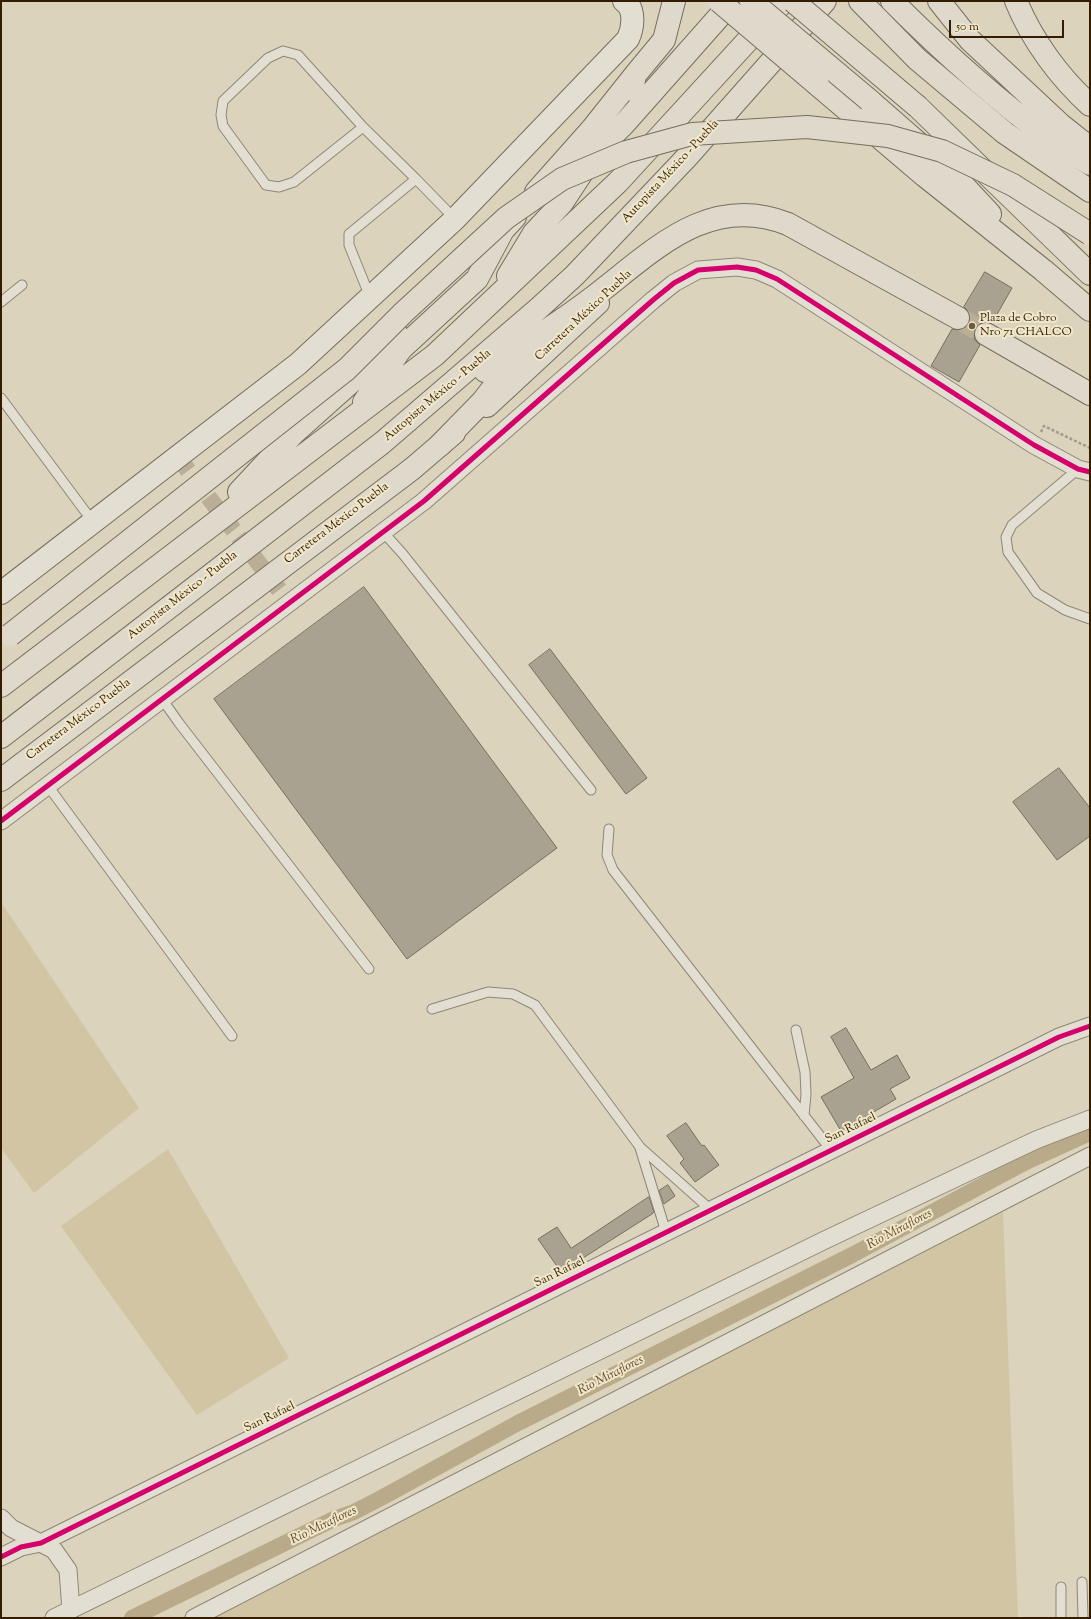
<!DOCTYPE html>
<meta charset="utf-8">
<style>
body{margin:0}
#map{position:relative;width:1091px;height:1619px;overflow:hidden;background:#dbd3bb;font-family:"Sorts Mill Goudy",serif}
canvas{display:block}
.frame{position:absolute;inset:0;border:2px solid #341c00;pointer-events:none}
.scale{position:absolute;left:949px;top:20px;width:115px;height:18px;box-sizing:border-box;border:2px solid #341c00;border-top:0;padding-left:5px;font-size:12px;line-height:14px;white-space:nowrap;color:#341c00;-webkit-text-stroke:3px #f0e7ca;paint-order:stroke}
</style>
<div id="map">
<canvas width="1091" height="1619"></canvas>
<div class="frame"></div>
<div class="scale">50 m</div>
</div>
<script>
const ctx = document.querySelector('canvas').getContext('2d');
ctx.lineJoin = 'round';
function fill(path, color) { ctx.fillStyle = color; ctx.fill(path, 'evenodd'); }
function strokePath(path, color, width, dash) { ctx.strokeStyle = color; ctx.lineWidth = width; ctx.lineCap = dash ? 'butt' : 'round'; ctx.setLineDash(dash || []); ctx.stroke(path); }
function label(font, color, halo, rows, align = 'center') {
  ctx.font = font + ' "Sorts Mill Goudy",serif'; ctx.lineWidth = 4; ctx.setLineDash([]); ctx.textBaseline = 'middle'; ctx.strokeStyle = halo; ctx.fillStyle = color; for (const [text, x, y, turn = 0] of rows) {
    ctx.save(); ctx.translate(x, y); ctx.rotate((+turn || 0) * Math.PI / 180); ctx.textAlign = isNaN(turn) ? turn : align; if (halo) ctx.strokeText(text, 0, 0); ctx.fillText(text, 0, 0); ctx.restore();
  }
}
fill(new Path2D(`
 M1,902L139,1108L34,1193L1,1148Z
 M168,1149L289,1358L197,1415L61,1226Z
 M1003,1212L1018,1618H210Z`), '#d1c5a3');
strokePath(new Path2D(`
 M132,1618L334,1519L354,1512L383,1497L518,1423L852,1255L1026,1162L1090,1133`), '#b9aa89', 16);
const building = new Path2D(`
 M985,272L1012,288L992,323L986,322L980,323L975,328L974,334L975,340L980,345L959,382L931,366L952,329L959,330L965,328L969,324L970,317L968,311L964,307Z
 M364,587L557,848L407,959L214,699Z
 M550,649L647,778L626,794L529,665Z
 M1059,768L1090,808V836L1057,860L1013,802Z
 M846,1028L871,1070L897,1055L910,1078L890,1089L896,1099L841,1131L821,1097L854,1078L831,1037Z
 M686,1123L702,1146L704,1145L719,1165L695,1182L680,1163L684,1159L667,1136Z
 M668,1185L675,1196L664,1204L659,1191Z
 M649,1197L654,1212L652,1214L561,1272L538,1239L557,1227L571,1248Z`);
fill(building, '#a9a290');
strokePath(building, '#766e5e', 1);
strokePath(new Path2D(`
 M178,457L289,603`), '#baae96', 17, [17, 8]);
strokePath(new Path2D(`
 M958,318L986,334`), '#baae96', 22, [22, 11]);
const service = new Path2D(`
 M363,127L294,182L279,187L266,185L223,126L221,115L223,101L268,58L283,51L298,55L363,127L416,179L349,234V245L370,297
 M416,179L455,219
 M1,302L22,285
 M1,398L93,522
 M1078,469L1012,525L1006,537L1008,552L1037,593L1065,610L1090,619
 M383,532L402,553L591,790
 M162,699L179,723L369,969
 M48,786L232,1036
 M609,829L607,855L613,870L831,1150
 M432,1009L488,992L513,994L535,1005L640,1147L711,1210
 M796,1030L805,1072L806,1094L804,1116
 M640,1148L666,1232
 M1082,1582L1083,1618
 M1061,1587V1618`);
const minor = new Path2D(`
 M1,821L424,501L653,300L674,283L698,270L737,267L756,270L777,279L1034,445L1078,469L1090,472
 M1,1518L11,1528L54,1550L68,1570L71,1610
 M1,1557L21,1547L41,1543L1059,1037L1090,1026
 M54,1618L825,1240L1036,1140L1090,1119
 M194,1618L1090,1156`);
const secondary = new Path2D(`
 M1,593L298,364L455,219L628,39C633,28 636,9 624,1`);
const primary = new Path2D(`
 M860,1L917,59L1005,133L1090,191
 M918,107L1090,274`);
const trunk = new Path2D(`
 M892,1C942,51 994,98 1051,140C1063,149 1077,156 1090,164
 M939,1L970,40L1061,125L1090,148
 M818,85L925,176L1043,270L1090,310
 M869,100L949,170L990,214
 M487,406L598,303
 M1,780L412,469L454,433`);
const motorway = new Path2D(`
 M1016,1C1032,40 1059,77 1090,105
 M632,90L635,75L664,40L674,1
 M536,192L592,129L635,75
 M508,276L534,233L562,203L595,153L624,124L733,1
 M986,334L1090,394
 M485,371C519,348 555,326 588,301C649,256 705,191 788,224L958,318
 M364,402L401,349L477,279L503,230L515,217
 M440,445L482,402L517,357
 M239,492L294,433L369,366L396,333
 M1,686L435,355L618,182L784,1
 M1,737L382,443L539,308L575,275L687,157L825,1`);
strokePath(service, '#8f8776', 11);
strokePath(minor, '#8f8776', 19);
strokePath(secondary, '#766e5e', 24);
strokePath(primary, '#766e5e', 24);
strokePath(trunk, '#766e5e', 24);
strokePath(motorway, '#766e5e', 24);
strokePath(new Path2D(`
 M1041,432L1044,426L1090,448`), '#a19b8f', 2.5, [3, 2]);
strokePath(service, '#e3ded2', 9);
strokePath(minor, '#e3ded2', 17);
strokePath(secondary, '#e3ded2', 22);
strokePath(primary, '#ded9cb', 22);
strokePath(trunk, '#ded9cb', 22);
strokePath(motorway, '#ded9cb', 22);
const primaryBridge = new Path2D(`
 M793,1L918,107`);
const trunkBridge = new Path2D(`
 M719,1L818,85
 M751,1L869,100
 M10,635L347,369L404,312L506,218L562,179L626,152L692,134L807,127L888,136L942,151L1013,185L1090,234`);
strokePath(primaryBridge, '#766e5e', 24, []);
strokePath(trunkBridge, '#766e5e', 24, []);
strokePath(primaryBridge, '#ded9cb', 22);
strokePath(trunkBridge, '#ded9cb', 22);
strokePath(new Path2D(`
 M1,821L424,501L653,300L674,283L698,270L737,267L756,270L777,279L1034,445L1078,469L1090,472
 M1,1557L21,1547L41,1543L1059,1037L1090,1026`), '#d6006c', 5);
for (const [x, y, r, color] of [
 [972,326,4,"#6e5c41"]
]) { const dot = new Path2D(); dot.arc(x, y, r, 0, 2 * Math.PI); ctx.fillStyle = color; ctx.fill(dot); strokePath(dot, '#f0e7ca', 1.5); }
label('12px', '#341c00', '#f0e7ca', [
 ["Autopista México - Puebla",671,172,-47],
 ["Carretera México Puebla",584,316,-43],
 ["Autopista México - Puebla",438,396,-40],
 ["Carretera México Puebla",337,524,-37],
 ["Autopista México - Puebla",183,596,-38],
 ["Carretera México Puebla",79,720,-37],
 ["San Rafael",851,1129,-26],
 ["San Rafael",560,1273,-26],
 ["San Rafael",270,1418,-26]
]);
label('12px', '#341c00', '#f0e7ca', [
 ["Plaza de Cobro",980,319],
 ["Nro 71 CHALCO",980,333]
], 'left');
label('italic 13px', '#5e4828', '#f0e7ca', [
 ["Rio Miraflores",900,1230,-28],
 ["Rio Miraflores",611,1376,-27],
 ["Rio Miraflores",324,1526,-26]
]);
</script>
